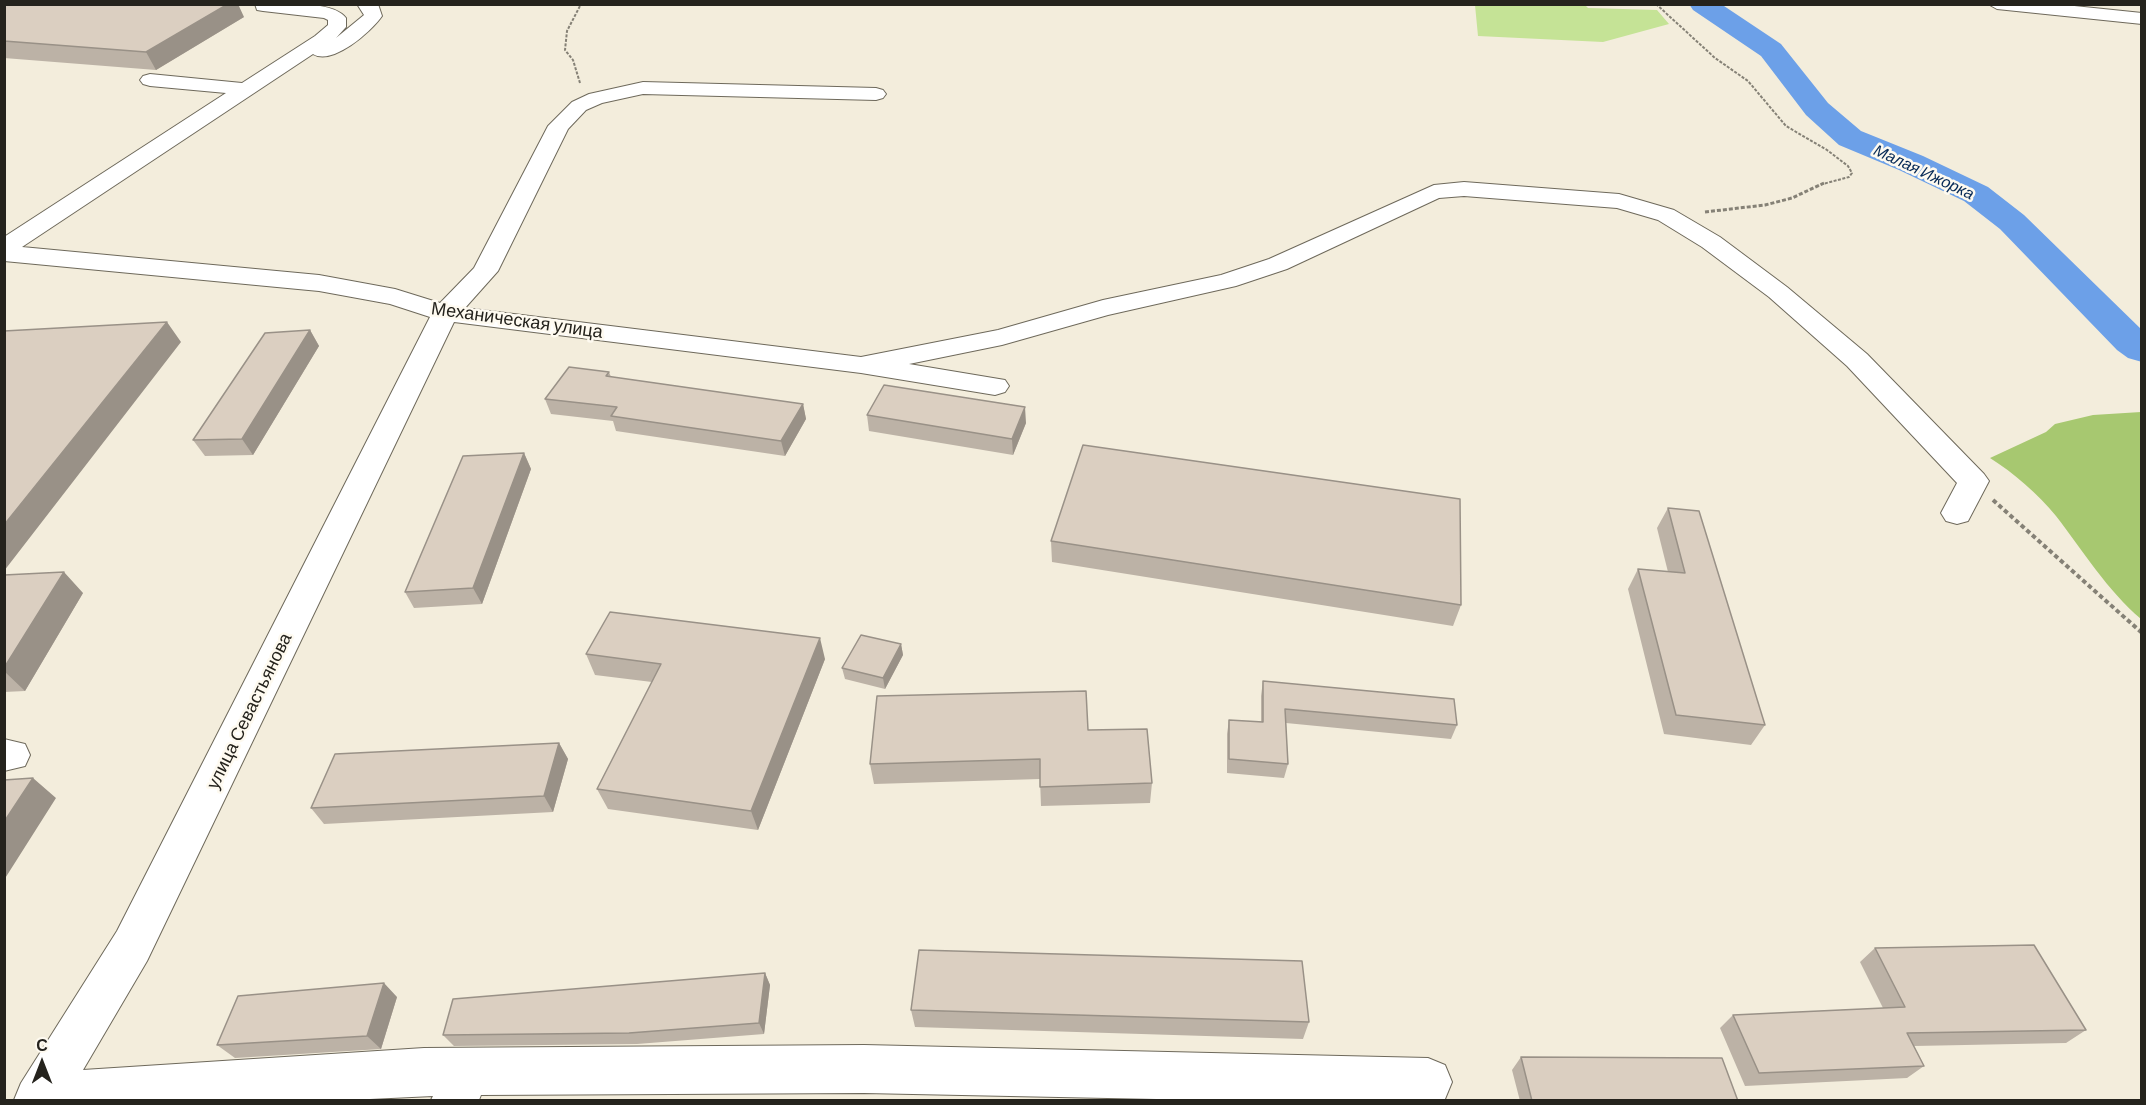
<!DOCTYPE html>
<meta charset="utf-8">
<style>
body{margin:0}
#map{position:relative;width:2146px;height:1105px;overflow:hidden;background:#f3eddc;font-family:Barlow,sans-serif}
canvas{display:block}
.frame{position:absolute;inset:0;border:6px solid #25231d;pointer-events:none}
.north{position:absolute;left:12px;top:1033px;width:60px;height:60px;-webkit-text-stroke:4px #fefaf0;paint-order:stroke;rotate:0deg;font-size:16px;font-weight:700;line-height:24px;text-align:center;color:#25231d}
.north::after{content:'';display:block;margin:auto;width:21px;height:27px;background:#25231d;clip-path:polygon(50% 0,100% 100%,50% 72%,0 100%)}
</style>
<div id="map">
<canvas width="2146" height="1105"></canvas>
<div class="frame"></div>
<div class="north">С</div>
</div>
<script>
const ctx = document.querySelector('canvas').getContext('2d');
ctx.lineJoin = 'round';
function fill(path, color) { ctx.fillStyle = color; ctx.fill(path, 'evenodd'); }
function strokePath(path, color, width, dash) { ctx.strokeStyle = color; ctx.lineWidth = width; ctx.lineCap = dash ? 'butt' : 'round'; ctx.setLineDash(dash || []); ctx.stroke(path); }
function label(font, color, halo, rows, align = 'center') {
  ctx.font = font + ' Barlow,sans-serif'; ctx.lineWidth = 5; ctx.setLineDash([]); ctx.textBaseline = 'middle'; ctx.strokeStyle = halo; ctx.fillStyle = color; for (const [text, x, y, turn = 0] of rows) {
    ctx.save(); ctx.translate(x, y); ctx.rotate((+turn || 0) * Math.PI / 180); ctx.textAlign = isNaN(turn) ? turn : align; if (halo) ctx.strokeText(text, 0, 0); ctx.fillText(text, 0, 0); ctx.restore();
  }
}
fill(new Path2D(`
 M1584,4L1588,8L1657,10L1669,24L1603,42L1478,36L1475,5Z`), '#c5e396');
fill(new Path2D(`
 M2141,412H2142L2141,619C2107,590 2083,551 2056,516C2038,494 2014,473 1990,458L2046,432L2055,424L2093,415Z`), '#a7c870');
fill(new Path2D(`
 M1689,4H1721L1781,44L1828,103L1861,131L1923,156L1988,187L2024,215L2142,330V362L2128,358L2117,350L2000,229L1964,201L1899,170L1839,145L1806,115L1761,56L1693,10Z`), '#6ca0e8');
const minor = new Path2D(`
 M255,4C277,4 333,0 346,18V27L336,38L364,15L357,4H378L382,16C371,32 332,66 313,54L22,247L319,275L395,289L440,303L474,268L548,126L572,102L589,94L643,82L876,88L883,90L886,94L883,98L876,100L643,94L602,103L586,110L568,129L498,271L465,308L861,357L998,330L1103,300L1221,275L1269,259L1434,185L1464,182L1619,194L1674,210L1720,237L1787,287L1867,354L1984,474L1989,481L1968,521L1957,524L1946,521L1941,513L1957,483L1847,366L1769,297L1702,247L1658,220L1617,208L1464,196L1439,198L1287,269L1236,286L1108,315L1002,345L909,364L1005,380L1009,386L1005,392L995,395L861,373L454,322L147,961L83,1070L424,1048L864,1045L1428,1058L1445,1065L1452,1082L1445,1099L1205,1100L864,1093L481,1095L479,1100H431L433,1096L349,1100H14L21,1083L117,931L430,317L390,304L319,291L4,261V237L226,93L150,86L143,84L140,80L143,76L150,74L242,83L315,36L328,25V20L324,18L263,11L257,10Z
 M1988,4H2055L2142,13V24L1997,9Z
 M4,739L25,744L30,755L25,766L4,771Z`);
strokePath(minor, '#6e695b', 2);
strokePath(new Path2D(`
 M1656,4L1715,58L1748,81L1786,126L1827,150L1848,166L1852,173L1849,177L1819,185
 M580,83L573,60L565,50L567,31L581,4`), '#858176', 2, [3, 1.5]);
strokePath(new Path2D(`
 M1705,212L1765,205L1792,198L1824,183`), '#858176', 3, [4, 2]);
strokePath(new Path2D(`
 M1993,500L2142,633`), '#858176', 4, [4.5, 3]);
fill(minor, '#fff');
fill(new Path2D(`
 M4,4L244,17L156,70L4,58Z
 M310,330L319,346L253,455L205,456L193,440Z
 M609,372L611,377L803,404L806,419L785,456L616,431L613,421L551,414L545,399Z
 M867,415L1026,423L1013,455L869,431Z
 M524,453L531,469L482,604L414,608L405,592Z
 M1668,508L1765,725L1751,745L1664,734L1628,589L1638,569L1668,572L1657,528Z
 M1051,541L1461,605L1453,626L1052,562Z
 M4,575L83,593L25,691L4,692Z
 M901,644L903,655L885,689L845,679L842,668Z
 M586,654L825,659L758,830L608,809L597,789L652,682L595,675Z
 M1263,681L1457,725L1451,739L1286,723L1288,764L1284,778L1227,773V734L1229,720L1261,722V696Z
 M1088,730L1152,783L1150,803L1041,806L1040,779L874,784L870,764Z
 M559,743L568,759L553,812L324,824L311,808Z
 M1875,948L2086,1030L2066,1043L1914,1046L1924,1066L1907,1078L1745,1086L1720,1028L1733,1015L1883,1008L1860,962Z
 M765,973L770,985L764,1034L637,1044L454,1046L443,1035Z
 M397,997L381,1049L235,1058L217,1045Z
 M911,1010L1309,1022L1303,1039L915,1027Z
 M1521,1057L1738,1101H1520L1512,1070Z`), '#bcb2a6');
fill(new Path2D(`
 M228,4H238L244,17L156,70L146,52Z
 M167,322L181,342L4,571V525Z
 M310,330L319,346L253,455L242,439Z
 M803,404L806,419L785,456L781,441Z
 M1025,407L1026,423L1013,455L1012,439Z
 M524,453L531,469L482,604L473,588Z
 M64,572L83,593L25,691L4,671V668Z
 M820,638L825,659L758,830L751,811Z
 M901,644L903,655L885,689L883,678Z
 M559,743L568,759L553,812L544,796Z
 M33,778L56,798L4,880V822Z
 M765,973L770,985L764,1034L759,1023Z
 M384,983L397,997L381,1049L367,1036Z`), '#999187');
const building = new Path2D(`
 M4,4H228L146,52L4,41Z
 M167,322L4,525V331Z
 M310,330L242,439L193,440L265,333Z
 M569,367L609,372L606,376L803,404L781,441L611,416L617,407L545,399Z
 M884,385L1025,407L1012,439L867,415Z
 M1083,445L1460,499L1461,605L1051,541Z
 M524,453L473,588L405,592L463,456Z
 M1668,508L1699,511L1765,725L1676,715L1638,569L1685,573Z
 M64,572L4,668V575Z
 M610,612L820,638L751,811L597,789L661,664L586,654Z
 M861,635L901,644L883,678L842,668Z
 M1263,681L1454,699L1457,725L1285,709L1288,764L1229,759V720L1263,722Z
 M1086,691L1088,730L1147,729L1152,783L1040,787V759L870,764L877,696Z
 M559,743L544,796L311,808L335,754Z
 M33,778L4,822V780Z
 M2034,945L2086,1030L1907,1033L1924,1066L1759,1073L1733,1015L1905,1007L1875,948Z
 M919,950L1302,961L1309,1022L911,1010Z
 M765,973L759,1023L629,1033L443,1035L453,999Z
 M384,983L367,1036L217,1045L238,996Z
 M1521,1057L1722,1058L1738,1101H1532Z`);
fill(building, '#dbcfc1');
strokePath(building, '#999187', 1.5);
label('italic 16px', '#062956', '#fefaf0', [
 ["Малая Ижорка",1924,172,25]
]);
label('18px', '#25231d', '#fefaf0', [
 ["Механическая улица",517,320,8],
 ["улица Севастьянова",249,711,-64]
]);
</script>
